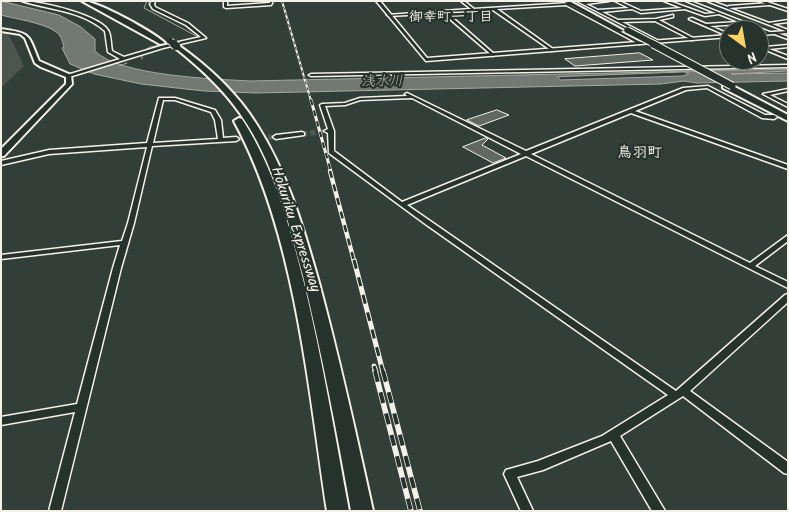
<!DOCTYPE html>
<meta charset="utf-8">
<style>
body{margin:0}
#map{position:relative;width:789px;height:512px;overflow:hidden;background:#323e38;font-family:Kalam,sans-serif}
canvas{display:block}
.frame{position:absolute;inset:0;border:2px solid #f4f1e8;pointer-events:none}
.north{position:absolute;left:719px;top:20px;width:50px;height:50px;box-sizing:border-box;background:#26332d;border:1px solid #787f78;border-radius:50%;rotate:148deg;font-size:14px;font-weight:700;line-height:20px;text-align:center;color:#f4f1e8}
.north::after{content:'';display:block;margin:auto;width:18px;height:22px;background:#ffd166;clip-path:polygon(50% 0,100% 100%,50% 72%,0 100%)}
</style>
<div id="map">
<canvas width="789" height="512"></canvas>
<div class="frame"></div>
<div class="north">N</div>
</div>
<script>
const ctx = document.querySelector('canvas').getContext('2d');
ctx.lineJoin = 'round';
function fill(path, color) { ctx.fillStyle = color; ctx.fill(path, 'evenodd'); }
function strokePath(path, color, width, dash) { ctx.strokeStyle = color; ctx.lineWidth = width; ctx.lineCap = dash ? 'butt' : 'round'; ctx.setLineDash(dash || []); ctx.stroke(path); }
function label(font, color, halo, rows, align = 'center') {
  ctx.font = font + ' Kalam,"Klee One",sans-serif'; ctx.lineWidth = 4.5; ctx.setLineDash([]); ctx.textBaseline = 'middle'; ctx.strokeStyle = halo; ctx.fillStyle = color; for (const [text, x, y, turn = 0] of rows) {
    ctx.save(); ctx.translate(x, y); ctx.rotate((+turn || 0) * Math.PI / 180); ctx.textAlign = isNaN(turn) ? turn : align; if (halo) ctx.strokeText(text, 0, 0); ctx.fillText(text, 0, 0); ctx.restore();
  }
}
fill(new Path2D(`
 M1,33L7,34C12,39 20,58 24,66L1,88Z`), '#4c564f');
const water = new Path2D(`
 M1,1L59,15L81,27L95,39V51C120,76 214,79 250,81L788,69V71L731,74L788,73V81L697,83L684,81L661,84L256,93L204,91L141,84L94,74L70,64L62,48L64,47C63,44 62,39 60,36C53,24 15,19 1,15ZM684,72L689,73L683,76L560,80L558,77Z`);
fill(water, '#727972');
strokePath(water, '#a6a9a1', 1);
strokePath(new Path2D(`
 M147,1L144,8L198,37L194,39
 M142,59V52L150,47L172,43
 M119,66L127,63`), '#a6a9a1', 1);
const building = new Path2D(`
 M640,53L653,60L575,66L565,59Z
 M497,110L509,115L479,126L467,120Z
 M486,138L488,139L482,145L506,158L493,163L463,147Z`);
fill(building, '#5f6861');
strokePath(building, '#f4f1e8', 1);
strokePath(new Path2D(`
 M302,134L327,131
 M236,139L276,137`), '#4f5952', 5.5, [5.5, 2.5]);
const minor = new Path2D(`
 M22,1C39,1 102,15 109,32C111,37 111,46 112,51L124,57L161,46L201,37L186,25L153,9L150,4L152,1H155L154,4L155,7L188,23L206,38L163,48L69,77L67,76V75L120,59L108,52L105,31C81,10 50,10 22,1Z
 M224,1H227V6L270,3V1H273L271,5L226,8L224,7Z
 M461,1H464L474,9L569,3L571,4L570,5L642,43L639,44L566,5L497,9L553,49L554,50L552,51L493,10L446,12L494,54L495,55L493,56L443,13L389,16L387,15L471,9Z
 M577,1H609L586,4L598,10L629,8L615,1H619L641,11L682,8L664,1H669L705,14L716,13L686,1H690L772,33L775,32L788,37V39L772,33L770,34L740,23L739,24L710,26L729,34V36H728L689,19L692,18L706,24L739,22L719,14L705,16L685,9L641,13L632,9L602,12L618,20L656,19L673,15V17L659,20L695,39L692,40L655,21L622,22L659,41L658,43Z
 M707,1H711L728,7L729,6L770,3L769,5L729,8L769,23L788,20V22L772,24L788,30V32Z
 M759,45L766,47L788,45V47L769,49L788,56V59L759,47Z
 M788,65V67L311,76L309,75L311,74Z
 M708,86L765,115H774L777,117L774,119L762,118L707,88L686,90L635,111L788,165V169L631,113L531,154L750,263L788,235V241L755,266L788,282V288L526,156L407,205L676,391L785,295L788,294V302L690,391L788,462V474L784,473L683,396L620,436L665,511H652L611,441L543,470L517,477L533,511H521L504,474L506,470L538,461L602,436L668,395L424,223L329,153L328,133L324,131L328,129L320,105L322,104L345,103L360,98L407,96L405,94L407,93L526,151L683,88ZM412,98L521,154L402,202L334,151V131L325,106L345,105L360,100Z
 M788,89V91L770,95L788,104V107L763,94Z
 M159,98H175L215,110L221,120L223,138L236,137L239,139L236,141L152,146L134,223L121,268L61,511H49L75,412L1,425V417L77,404L113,268L120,245L1,259V255L122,241L128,223L147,147L49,154L1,165V161L49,150L147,143ZM163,100H175L211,112L215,120L218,139L153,143Z
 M302,132L304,133V135L276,139L273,137L276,135Z`);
const tertiary = new Path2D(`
 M376,1H380L427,58L729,35V37L426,61Z
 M758,1H764L788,9V11Z
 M788,31V33L759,35V33Z`);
const secondary = new Path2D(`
 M1,29C31,33 28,34 39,61L71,75L72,84L4,156H1V149L66,84V77L41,67L35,63L25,38L20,34L1,31Z`);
const trunk = new Path2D(`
 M563,1H569L624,31L619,32Z
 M723,84H729L788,115V121L723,88Z`);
const motorway = new Path2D(`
 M82,1C98,1 153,32 165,43L160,44Z
 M174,45H178C209,67 237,93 257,125C287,172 303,226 318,279C339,356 356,433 373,511H351C337,432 322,354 303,276C289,224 276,170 247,124C228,93 202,69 174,47Z
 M239,118L242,119C274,168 290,227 304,283C322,358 335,435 349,511H327C308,385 295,233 234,121Z`);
strokePath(minor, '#f4f1e8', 3);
strokePath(tertiary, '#f4f1e8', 3);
strokePath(secondary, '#f4f1e8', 4);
strokePath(trunk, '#f4f1e8', 4);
strokePath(motorway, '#f4f1e8', 4);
fill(minor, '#26332d');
fill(tertiary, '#26332d');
fill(secondary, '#26332d');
fill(trunk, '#26332d');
fill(motorway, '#26332d');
const railFar4 = new Path2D(`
 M282,1L311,101`);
const railFar3 = new Path2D(`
 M311,100L331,172`);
const railFar2 = new Path2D(`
 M330,171L354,261`);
const railFar1 = new Path2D(`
 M354,260L383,372
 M374,366L376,372`);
const rail = new Path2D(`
 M375,371L411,511
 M383,371L420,511`);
strokePath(railFar4, '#f4f1e8', 2);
strokePath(railFar3, '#f4f1e8', 3);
strokePath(railFar2, '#f4f1e8', 4.5);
strokePath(railFar1, '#f4f1e8', 5);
strokePath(rail, '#f4f1e8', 5.5);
strokePath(railFar4, '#26332d', 1, [3]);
strokePath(railFar3, '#26332d', 2, [5.5]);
strokePath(railFar2, '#26332d', 2.5, [7]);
strokePath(railFar1, '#26332d', 3, [9]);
strokePath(rail, '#26332d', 4, [11]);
const trunkBridgeFar1 = new Path2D(`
 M627,30L656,45`);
const trunkBridge = new Path2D(`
 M653,44L732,86`);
const motorwayBridgeFar1 = new Path2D(`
 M170,41L175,45`);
const motorwayBridge = new Path2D(`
 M174,44L176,46`);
strokePath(trunkBridgeFar1, '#f4f1e8', 8, []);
strokePath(trunkBridge, '#f4f1e8', 9, []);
strokePath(motorwayBridgeFar1, '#f4f1e8', 8, []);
strokePath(motorwayBridge, '#f4f1e8', 10, []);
strokePath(trunkBridgeFar1, '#26332d', 5.5);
strokePath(trunkBridge, '#26332d', 7);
strokePath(motorwayBridgeFar1, '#26332d', 6);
strokePath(motorwayBridge, '#26332d', 8);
label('bold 14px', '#f4f1e8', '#26332d', [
 ["御幸町一丁目",451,19]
]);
label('italic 14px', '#babbb3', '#26332d', [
 ["浅水川",382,83,-1]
]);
label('bold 15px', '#f4f1e8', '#26332d', [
 ["鳥羽町",640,154]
]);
label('15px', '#f4f1e8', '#26332d', [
 ["Hokuriku Expressway",294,230,72]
]);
</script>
